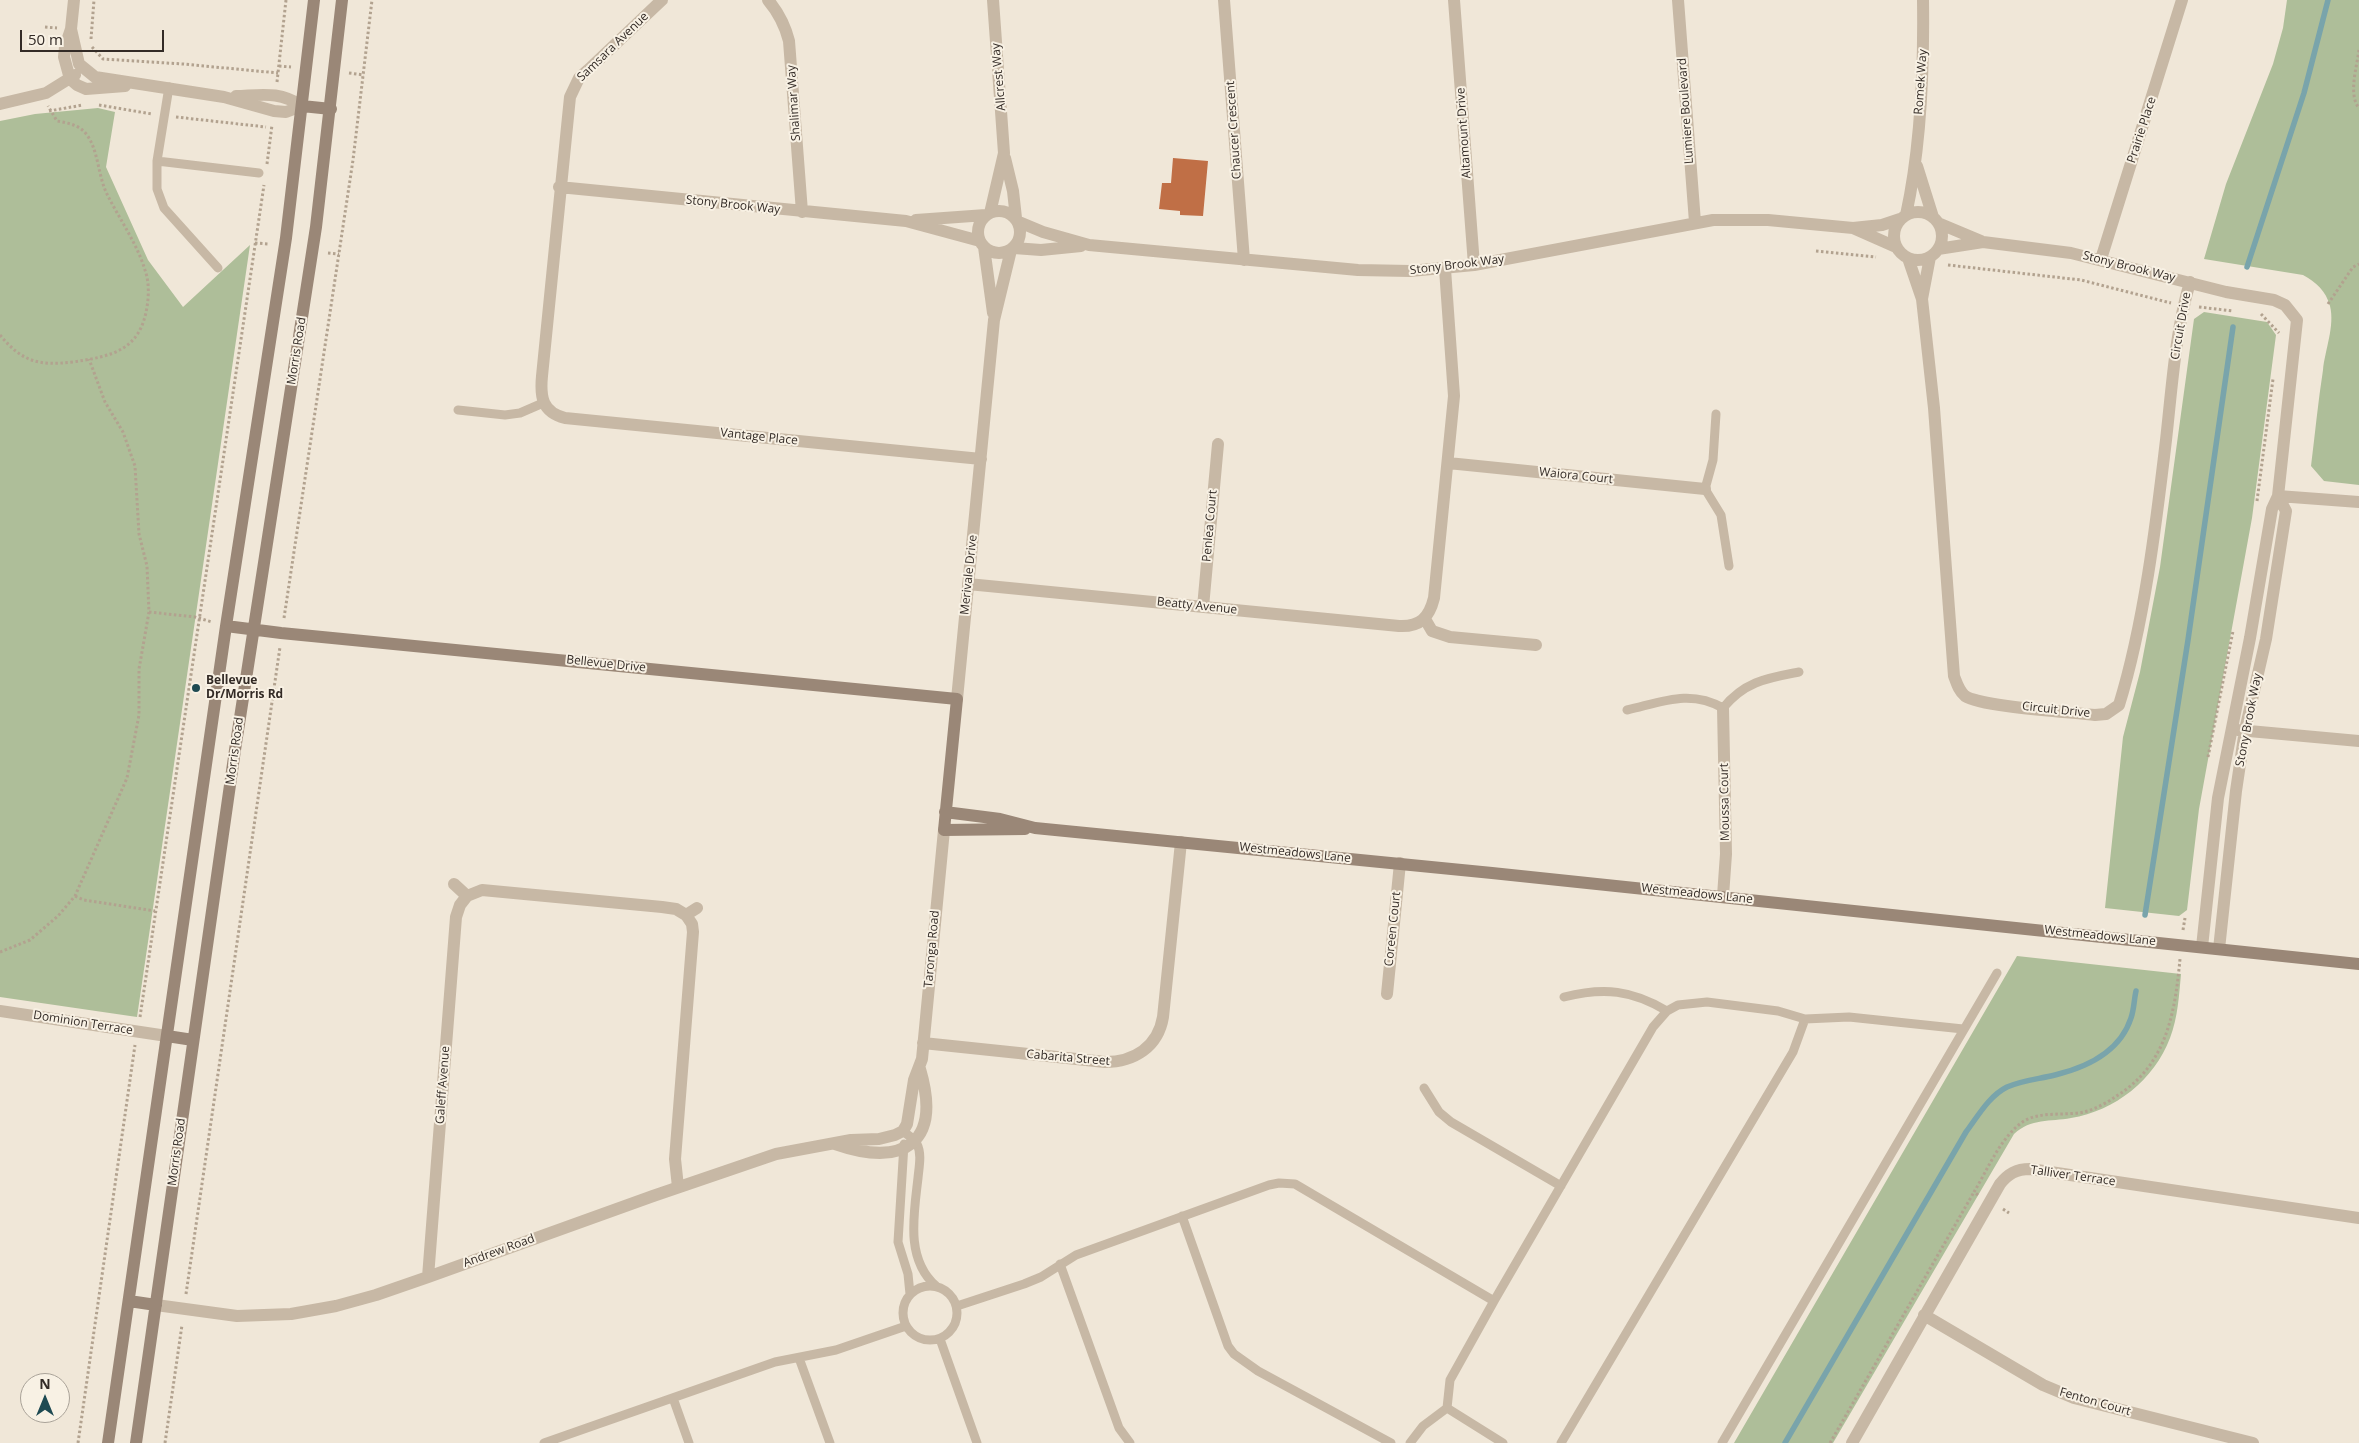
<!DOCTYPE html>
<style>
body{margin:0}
#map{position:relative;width:2359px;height:1443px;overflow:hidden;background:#f0e7d8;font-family:"Open Sans",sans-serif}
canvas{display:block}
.north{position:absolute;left:20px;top:1373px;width:50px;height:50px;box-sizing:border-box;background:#f8f1e4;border:1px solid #a9a298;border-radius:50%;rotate:0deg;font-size:14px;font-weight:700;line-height:20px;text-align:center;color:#332b26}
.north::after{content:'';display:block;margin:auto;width:18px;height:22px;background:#1e4a52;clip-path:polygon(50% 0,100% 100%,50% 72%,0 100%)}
.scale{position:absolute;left:20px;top:30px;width:144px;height:22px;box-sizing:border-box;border:2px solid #332b26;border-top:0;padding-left:6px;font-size:15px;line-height:18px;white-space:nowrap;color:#332b26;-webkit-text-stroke:4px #f8f1e4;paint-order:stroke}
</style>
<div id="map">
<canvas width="2359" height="1443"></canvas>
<div class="north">N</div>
<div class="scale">50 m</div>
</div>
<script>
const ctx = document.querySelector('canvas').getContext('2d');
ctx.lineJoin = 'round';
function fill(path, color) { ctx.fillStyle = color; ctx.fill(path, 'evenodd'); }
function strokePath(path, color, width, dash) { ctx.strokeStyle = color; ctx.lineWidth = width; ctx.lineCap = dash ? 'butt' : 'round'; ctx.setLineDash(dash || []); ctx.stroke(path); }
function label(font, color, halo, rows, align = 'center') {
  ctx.font = font + ' "Open Sans",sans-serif'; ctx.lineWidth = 4; ctx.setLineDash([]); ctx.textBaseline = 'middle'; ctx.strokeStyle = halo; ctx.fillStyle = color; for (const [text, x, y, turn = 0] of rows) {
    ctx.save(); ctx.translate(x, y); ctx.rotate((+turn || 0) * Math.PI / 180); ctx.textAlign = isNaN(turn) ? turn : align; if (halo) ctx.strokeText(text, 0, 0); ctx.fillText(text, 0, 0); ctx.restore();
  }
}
fill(new Path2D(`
 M2287,0H2359V485L2324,481L2311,466C2315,434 2318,402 2323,370C2325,350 2335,326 2330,306C2326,291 2316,282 2303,275L2204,259L2226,184L2273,64L2283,28Z
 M98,108L115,112L106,167L148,260L183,307L250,245L137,1017L0,997V121L35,114Z
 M2204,312L2267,322L2276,335L2252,518L2199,809L2187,910L2179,916L2105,908L2123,737L2140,672L2160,567L2194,319Z
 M2017,956L2181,974C2179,995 2178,1017 2170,1038C2154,1080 2115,1111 2071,1118C2050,1122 2031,1118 2014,1134L1833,1443H1734Z`), '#aebe99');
strokePath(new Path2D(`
 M2247,267L2304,93L2328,0
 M2145,915L2188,640L2233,327
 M1785,1443L1966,1132C1978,1116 1989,1096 2007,1087C2023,1080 2039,1079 2055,1075C2088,1067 2120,1052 2131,1018C2134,1010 2134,1000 2136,991`), '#79a4ab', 5.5);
fill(new Path2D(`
 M1173,158L1208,161L1203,216L1180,215V211L1159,209L1162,183H1171Z`), '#c06f46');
strokePath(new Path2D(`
 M45,27L57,28
 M91,39L94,0
 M92,47L103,59L183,64L278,73
 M2359,50C2357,66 2348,95 2359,108
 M279,66L291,67
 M349,73L364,75
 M277,82L286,0
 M99,105L152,114
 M49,111L83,105
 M176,117L266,127
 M267,164L272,125
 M255,243L269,244
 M1816,251L1876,257
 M328,253L339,254
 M1948,265L2081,280L2171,303
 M2328,304L2353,267L2359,264
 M2199,307L2233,311
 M2261,314L2279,333
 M0,335C22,362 39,366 73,362C112,356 140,351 147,307C149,295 149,281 145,270C137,243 118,217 106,192C98,174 98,150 87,135C80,125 68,123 57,121L48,106
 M2257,501L2273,379
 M149,612L195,617L212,622
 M284,618L353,160L372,0
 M2208,757L2233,631
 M75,896L84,900L155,911
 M2183,930L2185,918
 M0,952L30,940L58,916L75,896L127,778L139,715V669L149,612L147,566L139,534L135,466L123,432L105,402L89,359
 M140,1017L264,185
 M1978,1195L1974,1192C1988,1169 2001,1136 2024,1121C2041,1111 2065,1116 2084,1112C2096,1109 2108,1102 2118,1095C2167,1064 2175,1012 2180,959
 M2003,1209L2009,1213
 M186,1294L280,647
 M78,1443L135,1045
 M165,1443L182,1325
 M1830,1443L1974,1192`), '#b2a28f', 3, [2.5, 2.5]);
strokePath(new Path2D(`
 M169,87L157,161V189L164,208L218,268
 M157,161L259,173
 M458,410L505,415L520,413L543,403
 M1716,414L1713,460L1705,489L1721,515L1729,566
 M1627,710C1662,702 1690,689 1723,708C1745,681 1768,678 1799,672
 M1564,997C1604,987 1632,990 1667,1011
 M1805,1019L1849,1017L1963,1029
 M1424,1088L1439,1112L1451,1122L1561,1186
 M903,1131C907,1135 914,1138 917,1144C922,1154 919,1167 918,1178C914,1214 905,1259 936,1286
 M904,1144L898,1242L908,1274L910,1294
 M1182,1216L1228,1346L1234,1354L1258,1371L1391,1443
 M1060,1264L1119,1428L1130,1443
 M903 1313a27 27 0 1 1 54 0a27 27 0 1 1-54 0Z
 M1494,1301L1653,1027L1667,1011L1678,1005L1707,1002L1778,1011L1805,1019L1793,1052L1561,1443
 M957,1306L1024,1284L1041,1277L1076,1255L1269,1185L1279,1183L1295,1184L1494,1301L1450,1380L1447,1408L1423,1426L1410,1443
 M940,1339L977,1443
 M799,1358L830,1443
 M673,1398L689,1443
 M1447,1408L1503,1443
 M544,1443L775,1362L836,1350L906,1326
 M1722,1443L1997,973`), '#c7b8a5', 9);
strokePath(new Path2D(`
 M74,0L71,29L65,47L64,57L70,79L77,85L86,89L125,86
 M662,0L588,70L579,78L570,97L542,376C540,397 542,412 565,418L981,459
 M768,0C779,13 785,25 789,41L802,212
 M1224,0L1244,260
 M1454,0L1474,265
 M1678,0L1695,222
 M71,29L79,64L95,77L224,97L274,111L286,112L302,106
 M236,96C263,95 279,91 302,106
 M0,104L46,93L75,75
 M1005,158L1013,191L1016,218
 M1917,166L1933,217
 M559,187L906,221L980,241
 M978 232a21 21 0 1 1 42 0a21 21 0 1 1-42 0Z
 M1894 236a24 24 0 1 1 48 0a24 24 0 1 1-48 0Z
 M990,213L1004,153L993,0
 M1906,215C1921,147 1924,70 1923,0
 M916,220L986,215
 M1019,222L1043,232L1089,245L1358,270L1410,271L1474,265L1713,220H1768L1853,228L1882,225L1900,219
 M1938,223L1981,241
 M1853,228L1896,247
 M984,247L993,313
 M1014,248L1041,250L1081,246
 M1938,249L1983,242L2071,253L2226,292L2274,300L2285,305L2297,320L2278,496L2272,509L2250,638L2218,798L2202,947
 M1908,258L1922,299L1934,408L1954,676C1957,684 1959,691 1965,696C1981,707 2070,712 2095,715L2106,714L2119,705C2144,624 2156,525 2166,440C2172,387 2175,333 2190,282
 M2101,259L2182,0
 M1922,299L1930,257
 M1448,463L1705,489
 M2278,496L2359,502
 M968,584L1399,626C1420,627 1429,618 1434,598L1454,396L1445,269
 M1203,607L1218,444
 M1425,619L1432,631L1450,637L1536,645
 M957,699L994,320L1011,250
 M2238,730L2359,741
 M454,884L467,896L482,890L662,907L676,909L686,915L697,908
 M1723,896L1726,854L1723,708
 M2219,949L2236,791L2245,730L2266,639L2286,511L2278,496
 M1387,994L1400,863
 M0,1011L167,1036
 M923,1043L1105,1062C1134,1062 1158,1047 1163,1017L1181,842
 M835,1144C904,1168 942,1143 920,1069
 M678,1187L675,1159L693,932L692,924L686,915
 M428,1277L456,917L460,905L467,896
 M156,1305L237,1316L291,1314L336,1306L376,1295L428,1277L653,1196L776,1154L851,1140L879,1139L895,1135L903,1131L907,1124L914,1080L922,1059L944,830
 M1924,1315L2043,1385L2074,1398L2253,1443
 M1852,1443L2000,1184C2008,1174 2016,1169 2030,1169L2359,1218`), '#c7b8a5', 12);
strokePath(new Path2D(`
 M302,106L331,109
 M226,626L281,633L957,699L944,830L1025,829
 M945,812L1000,819L1035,828L1492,873L2359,964
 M167,1036L193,1040
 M129,1301L156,1305
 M108,1443L226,626L286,238L314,0
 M136,1443L235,750L316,227L342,0`), '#9a8777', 12);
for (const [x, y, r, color] of [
 [196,688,5,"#1e4a52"]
]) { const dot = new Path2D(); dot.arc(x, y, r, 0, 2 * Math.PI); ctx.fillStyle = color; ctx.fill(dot); strokePath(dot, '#f8f1e4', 2); }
label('12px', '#332b26', '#f8f1e4', [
 ["Samsara Avenue",613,47,-44],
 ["Allcrest Way",999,77,-95],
 ["Romek Way",1921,82,-86],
 ["Shalimar Way",794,103,-94],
 ["Lumiere Boulevard",1686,111,-94],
 ["Chaucer Crescent",1234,130,-94],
 ["Prairie Place",2142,130,-72],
 ["Altamount Drive",1464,133,-94],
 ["Stony Brook Way",733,205,6],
 ["Stony Brook Way",1457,265,-7],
 ["Stony Brook Way",2129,267,14],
 ["Circuit Drive",2181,326,-80],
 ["Morris Road",297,351,-81],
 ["Vantage Place",759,437,6],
 ["Waiora Court",1576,476,6],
 ["Penlea Court",1210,526,-85],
 ["Merivale Drive",969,575,-84],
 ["Beatty Avenue",1197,606,6],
 ["Bellevue Drive",606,664,6],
 ["Circuit Drive",2056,710,6],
 ["Stony Brook Way",2249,720,-79],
 ["Morris Road",235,751,-82],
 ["Moussa Court",1725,802,-91],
 ["Westmeadows Lane",1295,853,6],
 ["Westmeadows Lane",1697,894,6],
 ["Coreen Court",1393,929,-84],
 ["Westmeadows Lane",2100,936,6],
 ["Taronga Road",932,949,-85],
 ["Dominion Terrace",83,1023,9],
 ["Cabarita Street",1068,1058,5],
 ["Galeff Avenue",443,1085,-86],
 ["Morris Road",177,1152,-82],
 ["Talliver Terrace",2073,1176,8],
 ["Andrew Road",499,1251,-20],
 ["Fenton Court",2095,1402,16]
]);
label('bold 12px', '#332b26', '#f8f1e4', [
 ["Bellevue",206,681],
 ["Dr/Morris Rd",206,695]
], 'left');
</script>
